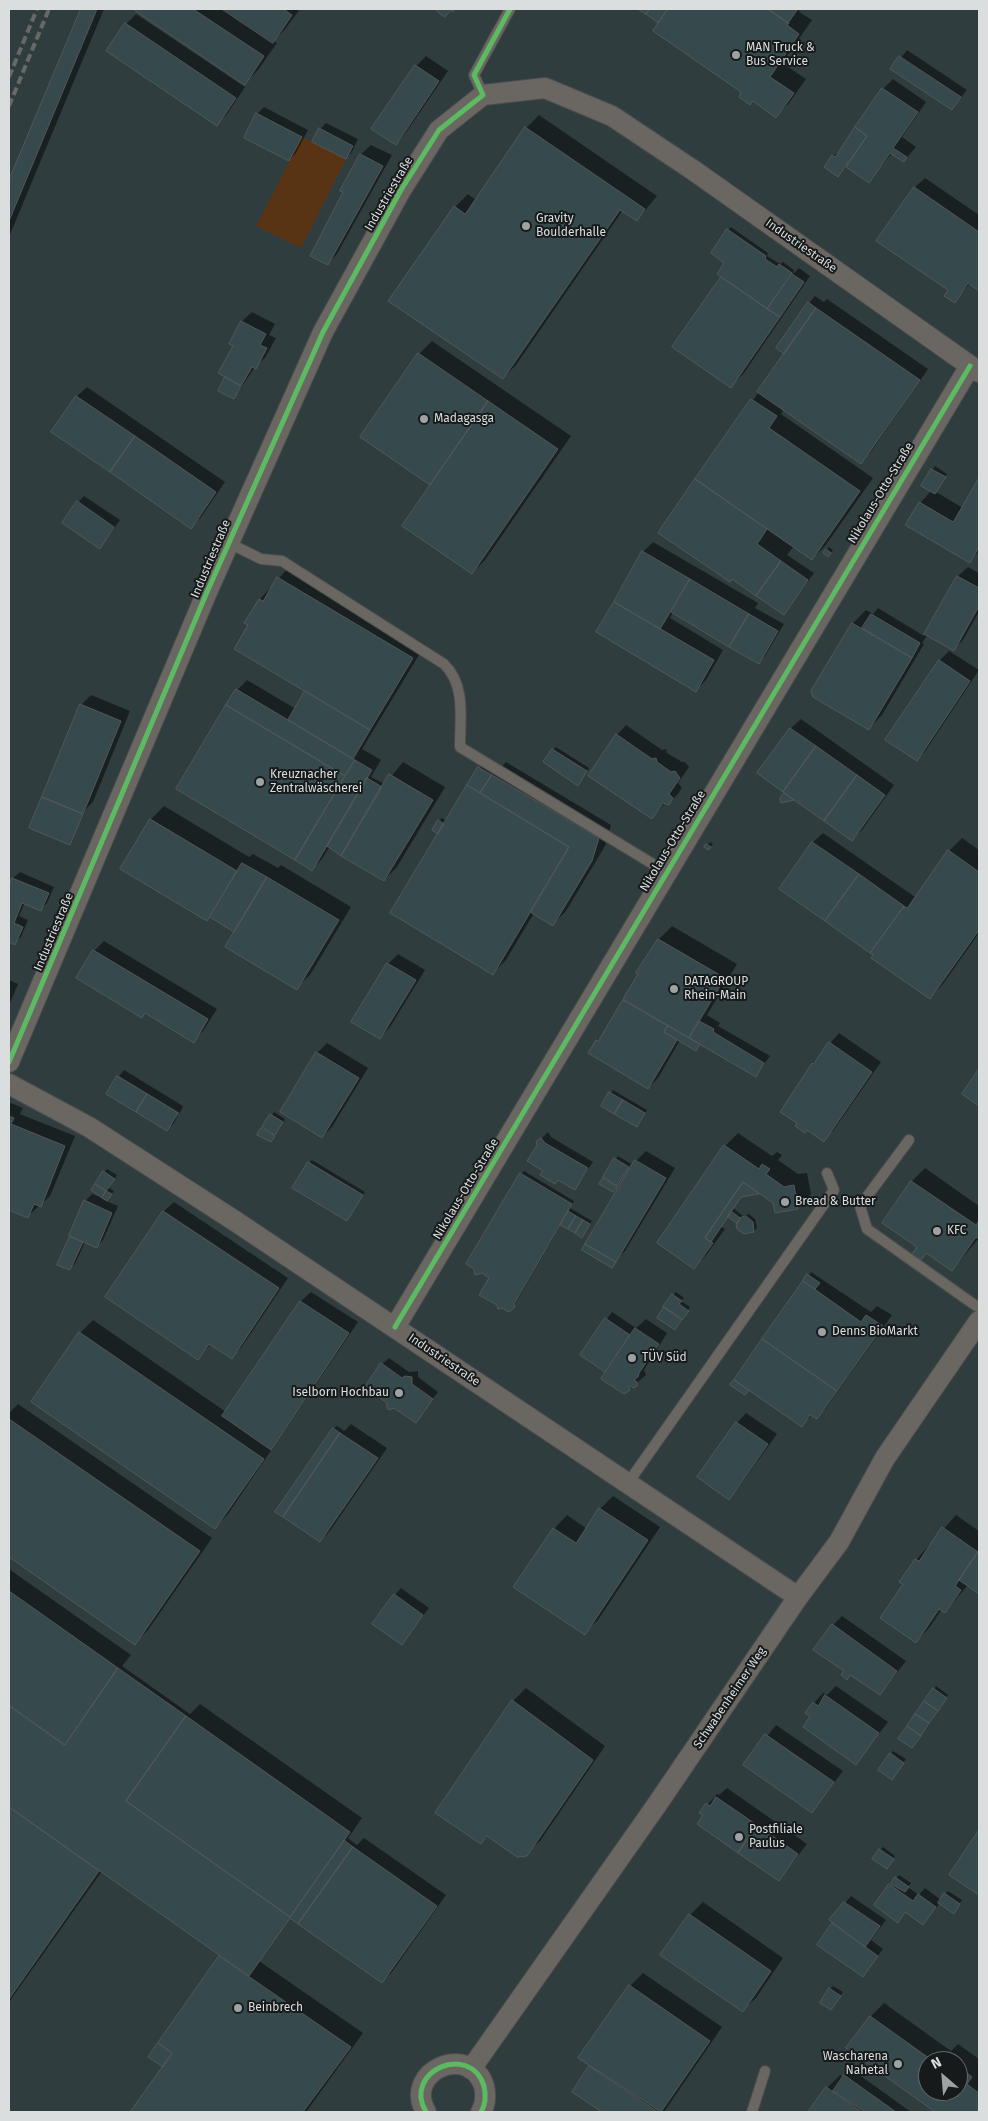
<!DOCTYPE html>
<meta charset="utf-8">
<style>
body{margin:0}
#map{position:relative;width:988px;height:2121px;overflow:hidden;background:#2e3232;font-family:"Fira Sans",sans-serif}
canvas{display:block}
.frame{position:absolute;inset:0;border:10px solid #dadedf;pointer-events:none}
.north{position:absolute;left:918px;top:2051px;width:50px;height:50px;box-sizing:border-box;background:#171a1a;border:1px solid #656869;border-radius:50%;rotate:333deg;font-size:14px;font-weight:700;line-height:20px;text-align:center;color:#dadedf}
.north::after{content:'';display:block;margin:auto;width:18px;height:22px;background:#9ea2a2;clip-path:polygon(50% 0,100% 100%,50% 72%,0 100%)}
</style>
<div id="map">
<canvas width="988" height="2121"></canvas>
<div class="frame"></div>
<div class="north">N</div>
</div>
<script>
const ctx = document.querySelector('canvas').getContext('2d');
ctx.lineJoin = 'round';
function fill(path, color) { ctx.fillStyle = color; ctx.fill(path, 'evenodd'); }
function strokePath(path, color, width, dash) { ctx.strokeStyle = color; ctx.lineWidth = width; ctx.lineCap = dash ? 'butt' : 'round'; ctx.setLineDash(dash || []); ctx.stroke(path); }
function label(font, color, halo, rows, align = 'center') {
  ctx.font = font + ' "Fira Sans",sans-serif'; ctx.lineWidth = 4; ctx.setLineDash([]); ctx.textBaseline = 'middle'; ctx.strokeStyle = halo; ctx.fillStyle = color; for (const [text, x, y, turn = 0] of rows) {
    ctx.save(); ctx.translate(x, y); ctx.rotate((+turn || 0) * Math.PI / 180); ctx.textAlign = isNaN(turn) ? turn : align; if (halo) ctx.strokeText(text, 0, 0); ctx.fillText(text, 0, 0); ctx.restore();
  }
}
fill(new Path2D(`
 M9,9H979V2112H9ZM928,2061H958V2091H928Z`), '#303d3f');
fill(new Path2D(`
 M302,137L346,159L301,248L256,226Z`), '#583414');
fill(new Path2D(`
 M81,9H104L9,237V182Z
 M135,9H300L286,28L274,41L277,43L258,70L245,83Z
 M640,9H800L799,12L812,20L782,63L806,79L789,103L776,116L743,91L662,17L658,21Z
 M136,14L245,87L227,114L217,124L108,51L126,24Z
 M907,50L967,90L952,109L892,69Z
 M426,56L448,71L405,134L396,144L416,66Z
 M893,79L926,102L902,137L916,147L904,161L892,153L869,181L847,166L838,176L833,156L841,151L883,89Z
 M264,107L308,130L296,153L289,160L245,137L257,114Z
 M539,115L657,196L637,220L623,210L516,365L503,378L455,207L468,194L476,200L526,128Z
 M326,123L358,139L352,152L346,158L320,129Z
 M371,145L392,155L337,254L327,264L345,192L342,190L361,154Z
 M925,178L979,215V289L970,283L954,302L950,290L878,241L915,187Z
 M731,227L768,253L767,256L780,264L783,262L794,270L792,275L799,268L810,276L744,373L731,386L674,346L722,276L726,262L728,230Z
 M815,296L824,302L827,299L928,369L870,453L860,462L784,409L781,414L873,478L825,546L812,559L794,546L787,555L814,573L784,614L732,578L660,532L789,349L809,303Z
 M252,312L275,324L269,335L276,338L265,358L255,367L234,398L226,378L234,346L230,343L242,321Z
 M432,341L571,436L485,560L472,573L432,484L362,436L419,354Z
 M87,387L225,482L201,517L191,527L53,432L77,396Z
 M935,466L947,474L936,492L963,508L979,481V551L970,561L920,503L931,491L923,485Z
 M84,496L120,520L100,547L78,502Z
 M653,542L758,603L755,608L784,624L765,656L758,662L673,612L670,618L723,650L706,680L696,690L597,632L643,552Z
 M829,547L833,550L828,555L826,550Z
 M291,565L425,645L362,749L381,760L371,777L385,784L403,762L445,787L397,867L384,880L330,846L322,859L312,869L177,788L237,690L247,680L296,709L306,691L250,625L260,599Z
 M968,567L979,573V612L963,640L953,650L927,635L922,643L924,644L882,715L869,729L813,691L853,623L866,610L873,614L878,608L924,636L958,576Z
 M949,651L979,670L926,750L917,760L940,660Z
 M91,695L130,711L93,802L86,809L70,843L81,705Z
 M801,719L894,785L862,830L852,839L794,799L782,801V798L786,792L759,773L791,728Z
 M626,725L662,750L666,749L667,753L682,762H685L689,767L678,783L682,788L678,794L668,804L665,803L652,818L617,735Z
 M556,747L589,768L581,781L553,750Z
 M506,762L611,825L605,846L566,911L553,924L534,913L506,960L493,973L440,833L439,821L442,818L447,821L482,765L496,773Z
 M164,806L249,857L253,854L278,868L281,865L351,907L310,975L296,988L236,931L210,916L207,919L122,868L151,819Z
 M823,833L915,897L949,851L962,838L979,850V933L943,984L930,998L875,955L780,888L813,842Z
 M710,842L713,844L709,849L706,847Z
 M20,872L54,887L47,903L41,909L25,902L19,916L28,920L21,937L14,943L9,941V889L13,878Z
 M672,926L737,964L707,1015L720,1023L718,1026L770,1056L755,1076L700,1043L680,1040L658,1078L648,1088L597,1041L604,1033L626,999L640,974L637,972L659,939Z
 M104,941L217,1009L203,1031L193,1041L146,1012L142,1017L77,978L94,951Z
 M398,954L425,970L390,1027L380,1037L388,964Z
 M9,980L18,984L9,1005Z
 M839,1033L881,1062L833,1131L823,1140L782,1111L813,1063Z
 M327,1043L368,1068L332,1127L322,1137L317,1053Z
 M124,1070L183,1106L180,1113L119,1076Z
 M118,1078L178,1115L174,1123L167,1129Z
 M613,1090L647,1110L637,1126L603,1106Z
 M11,1103L23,1108L20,1114L75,1136L50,1196L28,1216L9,1208V1105Z
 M274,1112L285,1119L273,1138L259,1134Z
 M548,1132L551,1137L593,1162L575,1188L545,1170L538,1142Z
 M738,1133L772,1156L777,1152L782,1155L778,1160L798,1174L807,1173L811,1194L798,1207L776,1211L774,1202L759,1192L741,1195L733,1208L743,1216L749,1214L755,1219L757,1228L754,1231L728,1215L720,1226L725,1229L707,1254L694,1268L725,1146Z
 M646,1151L675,1168L625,1251L618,1258L636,1161Z
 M618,1156L631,1164L616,1188L601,1183Z
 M312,1160L365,1192L347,1219L309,1163Z
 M925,1168L979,1206V1238L952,1270L883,1222L912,1181Z
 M107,1169L117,1175L109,1188L114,1191L106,1201L118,1206L103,1240L96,1247L85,1242L76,1262L70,1269L85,1201L92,1194L106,1199L104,1172Z
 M524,1171L574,1201L570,1208L592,1221L582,1236L561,1224L514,1306L491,1277L521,1174Z
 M174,1202L288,1278L241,1348L231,1358L211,1344L198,1358L106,1297L164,1211Z
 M811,1272L871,1312L877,1306L892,1315L826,1408L817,1418L812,1415L802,1425L749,1389L732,1385Z
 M311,1292L358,1322L228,1514L215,1528L80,1333L93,1320L226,1412L301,1301Z
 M676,1292L684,1298L681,1301L690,1307L678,1326L673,1295Z
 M612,1312L636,1328L646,1319L667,1333L644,1370L646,1375L628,1390L607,1371L582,1354Z
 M389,1358L409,1372L418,1371V1377L438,1392L416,1421L382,1364Z
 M18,1404L212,1538L148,1630L135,1643L9,1556V1413Z
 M746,1413L777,1434L738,1488L729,1498L737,1423Z
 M351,1424L387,1448L330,1531L320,1541L277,1512L334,1428L337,1426L344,1431Z
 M613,1496L660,1527L598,1620L584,1633L554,1529L567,1515L587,1529L600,1509Z
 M956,1515L979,1531V1593L968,1585L945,1612L942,1609L929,1628L916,1642L905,1584L916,1560Z
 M9,1569L131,1655L122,1666L190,1714L200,1704L362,1818L348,1838L357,1845L364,1838L446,1895L392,1972L382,1982L290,1917L259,1961L363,2033L306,2112H132L168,2062L150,2056L222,1955L102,1871L9,2002V1709L12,1706L9,1704Z
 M401,1588L429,1608L402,1643L395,1595Z
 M842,1616L906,1661L880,1694L832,1626Z
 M836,1686L888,1722L856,1763L812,1716L814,1703L823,1693L827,1695Z
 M936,1686L948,1695L915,1744L934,1689Z
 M526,1688L605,1746L540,1841L526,1854L488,1836L481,1843L513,1701Z
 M776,1725L843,1771L812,1811L745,1765Z
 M893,1751L906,1759L894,1775L891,1754Z
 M727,1788L807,1844L779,1880L701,1812L717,1794L719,1795Z
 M979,1832V1894L951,1875Z
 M883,1847L895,1856L889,1865L880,1850Z
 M899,1875L911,1883L908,1887L919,1895L925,1888L941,1900L948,1891L962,1900L956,1909L940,1903L923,1923L906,1911L898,1921L890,1885Z
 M851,1896L886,1920L871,1940L883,1949L863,1976L818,1944L833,1923L831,1920Z
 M703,1902L783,1958L756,1998L742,2011L690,1915Z
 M643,1973L722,2027L664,2112H604L573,2091L592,2066L630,1986Z
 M833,1986L843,1992L834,2006L830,1989Z
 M884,2003L951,2051L958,2044L979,2059V2112H937L848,2048L871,2016ZM928,2061H958V2091H928Z
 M851,2069L911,2112H810L827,2088L840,2075L844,2077Z`), '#0007');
const building = new Path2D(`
 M81,9H97L9,221V180Z
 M133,9H193L264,56L245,85Z
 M222,9H283L292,15L273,43Z
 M435,9H455L453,12L451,10L445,17Z
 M638,9H650L646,14Z
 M650,9H668L658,23L646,14Z
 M668,9H768L789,23L787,25L799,34L770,77L794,93L776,118L753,101L750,105L739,97L741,92L653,31Z
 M768,9H798L788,23Z
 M125,23L236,98L217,126L106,51Z
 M899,56L961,97L952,110L890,69Z
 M415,65L439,81L396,145L371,129Z
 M882,88L918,112L893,148L907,157L904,162L890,153L869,183L846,167L867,136L855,127Z
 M256,113L302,137L289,161L244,138Z
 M525,127L645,209L637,221L620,210L503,379L388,301L454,206L465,214Z
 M855,127L867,136L838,177L824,167L832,155L835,157Z
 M319,128L353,146L346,159L312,142Z
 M360,154L383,166L328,265L310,256L343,192L340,191Z
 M914,187L979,232V291L968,283L955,303L944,296L948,290L876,241Z
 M727,229L766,256L765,259L777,267L779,264L792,273L767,309L717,274L724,263L711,253Z
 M792,274L804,282L780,317L767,309Z
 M721,277L780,317L731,388L672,347Z
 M808,302L816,308L784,354L776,348Z
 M816,308L920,380L861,464L757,392Z
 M241,321L266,334L260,345L267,348L256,369L252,367L241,386L218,373L233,346L229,344Z
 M418,353L488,401L430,485L360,437Z
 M225,377L241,386L234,399L218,391Z
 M76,396L135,436L110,472L51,432Z
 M751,399L777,416L769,428L860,491L812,560L695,479Z
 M488,401L558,449L472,574L402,526Z
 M135,436L216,492L191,529L110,472Z
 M931,469L946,477L935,494L921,486Z
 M979,478V547L970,563L905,525L919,502L953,522Z
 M695,479L767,529L757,544L781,561L756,596L732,579L730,582L658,533Z
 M77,501L114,527L100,549L62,523Z
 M826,549L831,553L828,557L823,553Z
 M642,551L690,579L660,629L614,602Z
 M781,561L808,580L784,615L756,596Z
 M957,576L979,588V606L954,651L924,634Z
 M277,577L413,658L370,730L234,649L248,625L244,623L259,599L263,601Z
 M690,579L749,614L729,647L671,612Z
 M614,602L714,660L696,692L596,632Z
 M749,614L778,631L759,664L729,647Z
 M871,614L920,643L912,658L862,628Z
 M852,623L912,658L869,730L813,697L811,691Z
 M939,660L970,681L917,761L885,740Z
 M236,689L355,760L345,776L226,705Z
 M305,691L370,730L353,759L288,720Z
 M80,704L121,721L83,814L42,797Z
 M226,705L345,776L295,860L176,789Z
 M790,728L816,746L783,792L757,773Z
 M616,734L652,759L656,758L657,762L671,772L675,771L680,778L669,794L673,798L669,805L663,803L652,819L588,776Z
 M816,746L857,775L824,821L783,792Z
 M552,749L587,771L578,786L543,762Z
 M355,760L372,770L312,871L295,860Z
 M478,767L492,775L480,793L467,785Z
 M389,774L433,800L384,881L341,856Z
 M492,775L599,838L592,861L553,926L530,912L569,847L480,793Z
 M857,775L885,795L852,841L824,821Z
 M367,778L382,787L341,856L327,846Z
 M467,785L569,847L493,975L390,913Z
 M784,793L794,800L781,803L780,798Z
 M42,797L83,814L70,845L29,828Z
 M150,819L237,871L207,921L120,869Z
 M438,820L444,824L438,834L432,830Z
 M812,842L859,874L825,921L779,889Z
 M706,844L711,847L709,850L704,847Z
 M948,850L979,872V930L930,999L871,958L873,955L870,953L904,906L907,908Z
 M242,863L267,877L234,932L210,917Z
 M859,874L904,906L870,953L825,921Z
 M267,877L339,920L297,990L225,947Z
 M12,878L49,893L41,911L22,903L14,923L23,927L15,945L9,942V886Z
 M658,939L725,978L689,1038L623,999L638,974L636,973Z
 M93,950L208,1019L194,1043L145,1013L142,1018L76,978Z
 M387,963L416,980L380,1039L351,1022Z
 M623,1000L668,1026L664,1032L677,1040L648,1089L588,1053L596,1040L598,1041Z
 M699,1021L714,1029L713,1032L764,1063L756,1077L689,1038Z
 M668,1026L700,1044L696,1051L664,1032Z
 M829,1042L872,1072L824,1142L807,1130L805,1133L795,1126L797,1123L780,1112L812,1063L813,1064Z
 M316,1052L359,1078L322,1138L280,1112Z
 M979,1069V1106L962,1094Z
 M117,1076L147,1094L136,1112L106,1094Z
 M609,1092L623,1100L614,1114L601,1106Z
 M147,1094L178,1113L167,1131L136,1112Z
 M623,1100L645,1113L637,1127L614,1114Z
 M270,1114L283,1122L275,1135L262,1127Z
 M9,1116L14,1118L11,1124L65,1146L41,1207L34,1204L28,1218L9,1210Z
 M261,1128L275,1136L271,1142L257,1135Z
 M541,1138L545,1143L588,1168L575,1190L558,1180L555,1184L540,1175L543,1171L527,1161L537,1145L536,1142Z
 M724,1145L759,1169L762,1164L770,1169L766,1174L784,1187L794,1185L798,1209L775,1213L773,1203L743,1182L705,1238L713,1243L694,1269L657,1243Z
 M614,1158L629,1167L617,1186L603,1177Z
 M635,1160L666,1178L616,1262L585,1244Z
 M308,1162L363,1195L347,1221L292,1188Z
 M103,1171L115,1179L106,1191L95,1184Z
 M520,1173L572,1204L514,1304L515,1307L509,1312L502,1308L498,1309L497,1305L479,1295L489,1278L482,1273L475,1275L474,1269L466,1264Z
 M603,1178L617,1187L613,1192L599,1184Z
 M911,1181L976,1225L979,1221V1239L976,1237L952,1271L926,1253L921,1260L912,1254L917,1247L882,1223Z
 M743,1182L759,1194L741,1197L711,1242L705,1238Z
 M95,1184L106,1191L102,1198L91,1190Z
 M106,1191L112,1194L107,1201L102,1198Z
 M84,1200L112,1213L97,1248L69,1236Z
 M163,1211L279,1288L232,1359L209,1344L198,1360L105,1297Z
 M568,1211L576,1216L568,1229L560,1225Z
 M731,1211L740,1218L737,1223L728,1217Z
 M576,1216L583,1220L575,1233L568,1229Z
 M746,1216L753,1222L754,1232L744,1234L737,1229L736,1224L740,1218Z
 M583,1220L590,1224L582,1238L575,1233Z
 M70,1236L83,1242L70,1270L57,1265Z
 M585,1244L616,1262L612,1268L582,1250Z
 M807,1274L820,1283L815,1289L803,1281Z
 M803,1281L861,1322L866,1315L883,1326L837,1391L762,1339Z
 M672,1294L682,1301L679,1304L689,1311L682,1320L663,1307Z
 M300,1301L349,1333L271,1450L222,1416Z
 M664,1307L682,1319L675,1330L657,1318Z
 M605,1318L630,1335L605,1372L580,1355Z
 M635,1328L659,1344L639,1373L638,1377L634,1380L637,1382V1386L633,1388L630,1386L629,1391L624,1394L601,1379Z
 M79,1332L264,1459L215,1529L31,1402Z
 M762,1339L837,1391L817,1419L810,1415L802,1427L734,1380Z
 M381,1363L402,1378L405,1376L412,1377V1384L433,1399L416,1423L394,1408L389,1410L387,1408V1403L365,1387Z
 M734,1380L749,1390L745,1395L730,1385Z
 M9,1419L200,1551L135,1645L9,1557Z
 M736,1422L768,1444L729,1500L697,1477Z
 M333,1428L340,1433L283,1517L275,1512Z
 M340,1433L378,1458L320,1542L283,1517Z
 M599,1508L648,1540L585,1635L513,1587L553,1528L576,1543Z
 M942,1527L978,1552L955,1586L961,1590L945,1613L939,1609L916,1643L880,1618L903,1584L899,1582L915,1559L919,1561Z
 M978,1552L979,1553V1594L959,1580Z
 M9,1591L118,1668L65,1745L9,1705Z
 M394,1594L423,1615L402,1645L372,1624Z
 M832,1624L897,1671L880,1695L850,1675L847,1680L841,1675L844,1671L813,1650Z
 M118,1668L186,1716L126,1801L290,1917L344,1840L353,1847L298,1924L290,1918L249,1976L9,1807V1706L64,1745Z
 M933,1688L947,1698L938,1711L924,1701Z
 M825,1695L879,1733L856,1765L803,1727L810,1716L805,1713L813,1702L818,1706Z
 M512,1700L593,1760L527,1856L517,1857L487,1836L481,1844L435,1813Z
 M924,1701L938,1711L929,1723L915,1714Z
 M915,1714L929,1723L921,1736L907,1726Z
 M186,1716L350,1832L290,1917L126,1801Z
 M907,1726L921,1736L912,1748L898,1739Z
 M765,1734L834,1782L812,1813L743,1765Z
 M890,1753L904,1763L892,1780L878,1770Z
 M716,1797L757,1825L738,1853L697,1824L703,1815L699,1813L706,1803L710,1806Z
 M9,1807L99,1871L9,1999Z
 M757,1825L798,1854L779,1881L738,1853Z
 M979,1830V1895L949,1875Z
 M353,1847L437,1906L382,1983L298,1924Z
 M879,1849L894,1859L887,1869L872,1859Z
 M895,1877L909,1887L905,1892L891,1884Z
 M889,1884L913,1901L918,1894L936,1907L923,1925L905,1912L898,1923L874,1905Z
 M944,1893L960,1904L954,1914L938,1903Z
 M844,1902L880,1926L865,1947L829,1920Z
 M689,1914L771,1971L743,2012L660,1955Z
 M832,1923L878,1956L863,1977L817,1945Z
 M219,1956L351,2047L303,2112H130L172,2053L158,2043Z
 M629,1985L710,2041L661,2112L578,2058Z
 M829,1988L841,1996L831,2010L820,2003Z
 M870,2016L933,2061H928V2091H958V2066L972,2077L967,2084L977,2092L979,2091V2112H935L846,2048Z
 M158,2043L172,2053L163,2067L148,2057Z
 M944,2056L951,2061H941Z
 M589,2066L658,2112H602L572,2092Z
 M844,2075L896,2112H865L833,2091Z
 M826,2087L862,2112H808Z`);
fill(building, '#36494c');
strokePath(building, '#545757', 1);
const lane = new Path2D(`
 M483,95L474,75L510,9
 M229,543L261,559L282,561L444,664C466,685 460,718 460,747L666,872
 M909,1140L860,1206L867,1229L979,1308
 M628,1483L834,1190L827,1173
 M752,2112L765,2071`);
const street = new Path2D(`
 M9,1062L207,592L323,332L401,190L439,130L483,95L545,88L612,116L693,170L979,372
 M9,1084L89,1127L235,1221L798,1597
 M395,1327L970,366
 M471,2069L656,1806L798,1597L839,1542L885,1458L979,1321
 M426,2112C402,2071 470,2042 484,2086C486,2095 486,2104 481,2112`);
strokePath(lane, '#4a4d4d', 12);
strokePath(street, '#4a4d4d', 22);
strokePath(lane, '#6a6662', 10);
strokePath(street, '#6a6662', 20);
strokePath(new Path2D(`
 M9,77L37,9
 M9,106L49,9`), '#686866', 4, [8, 4]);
strokePath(new Path2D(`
 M9,1062L207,592L323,332L401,190L439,130L483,95L474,75L510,9
 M395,1327L970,366
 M426,2112C402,2071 470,2042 484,2086C486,2095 486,2104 481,2112`), '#5cba63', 5);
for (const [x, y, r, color] of [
 [736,55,5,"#9ea2a2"],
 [526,226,5,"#9ea2a2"],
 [424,419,5,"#9ea2a2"],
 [260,782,5,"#9ea2a2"],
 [674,989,5,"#9ea2a2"],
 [785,1202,5,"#9ea2a2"],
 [937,1231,5,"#9ea2a2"],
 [822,1332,5,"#9ea2a2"],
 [632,1358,5,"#9ea2a2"],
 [399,1393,5,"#9ea2a2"],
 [739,1837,5,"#9ea2a2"],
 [238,2008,5,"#9ea2a2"],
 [898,2064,5,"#9ea2a2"]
]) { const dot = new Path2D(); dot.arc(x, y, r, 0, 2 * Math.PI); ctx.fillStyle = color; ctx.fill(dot); strokePath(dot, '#171a1a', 2); }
label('12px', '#dadedf', '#171a1a', [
 ["MAN Truck &",746,48],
 ["Bus Service",746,62],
 ["Gravity",536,219],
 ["Boulderhalle",536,233],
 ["Madagasga",434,419],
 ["Kreuznacher",270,775],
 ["Zentralwäscherei",270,789],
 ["DATAGROUP",684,982],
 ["Rhein-Main",684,996],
 ["Bread & Butter",795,1202],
 ["KFC",947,1231],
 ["Denns BioMarkt",832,1332],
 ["TÜV Süd",642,1358],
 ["Iselborn Hochbau",389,1393,"right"],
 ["Postfiliale",749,1830],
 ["Paulus",749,1844],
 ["Beinbrech",248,2008],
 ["Wascharena",888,2057,"right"],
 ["Nahetal",888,2071,"right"]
], 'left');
label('12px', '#dadedf', '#171a1a', [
 ["Industriestraße",389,194,-60],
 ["Industriestraße",801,246,35],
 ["Nikolaus-Otto-Straße",881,493,-59],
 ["Industriestraße",211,559,-67],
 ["Nikolaus-Otto-Straße",673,841,-59],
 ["Industriestraße",54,932,-67],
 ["Nikolaus-Otto-Straße",466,1189,-59],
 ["Industriestraße",444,1360,34],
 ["Schwabenheimer Weg",730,1698,-56]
]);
</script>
